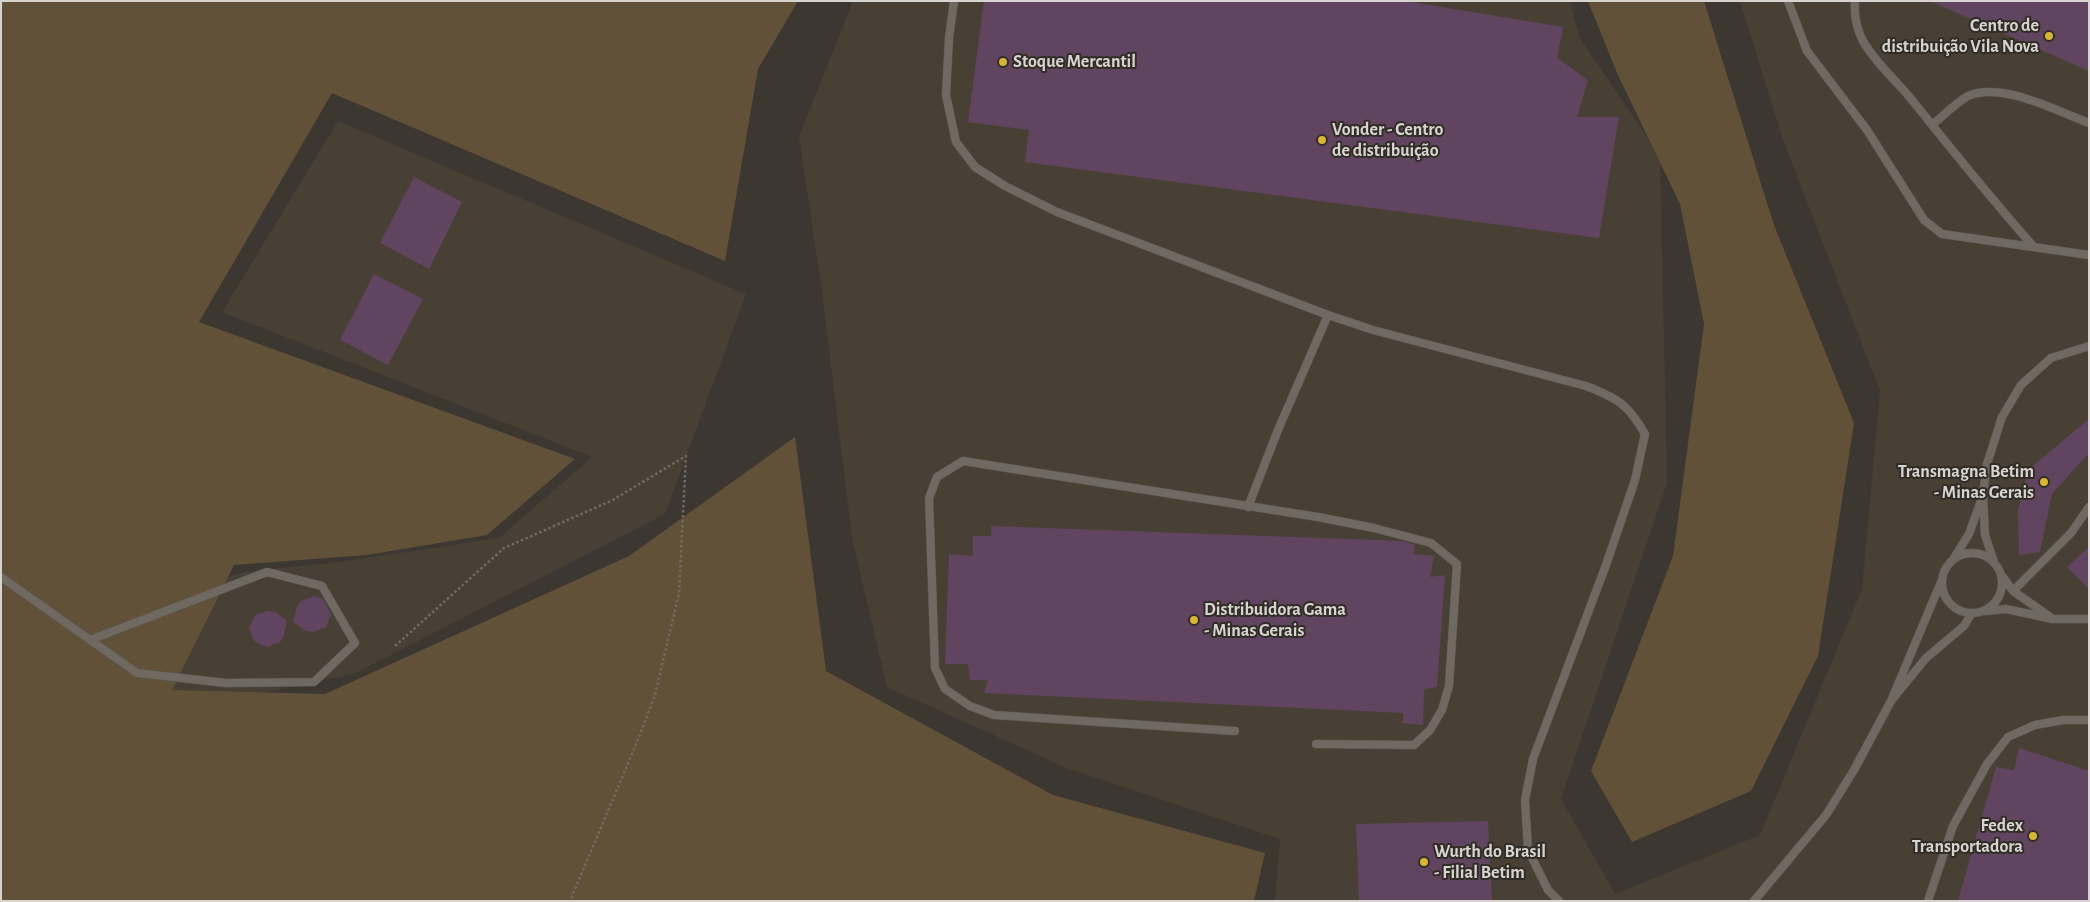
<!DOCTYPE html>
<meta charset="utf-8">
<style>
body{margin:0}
#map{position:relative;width:2090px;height:902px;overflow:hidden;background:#3c3730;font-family:"Alegreya Sans",sans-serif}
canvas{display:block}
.frame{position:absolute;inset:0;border:2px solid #d7d4d0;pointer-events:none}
</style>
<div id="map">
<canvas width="2090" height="902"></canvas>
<div class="frame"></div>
</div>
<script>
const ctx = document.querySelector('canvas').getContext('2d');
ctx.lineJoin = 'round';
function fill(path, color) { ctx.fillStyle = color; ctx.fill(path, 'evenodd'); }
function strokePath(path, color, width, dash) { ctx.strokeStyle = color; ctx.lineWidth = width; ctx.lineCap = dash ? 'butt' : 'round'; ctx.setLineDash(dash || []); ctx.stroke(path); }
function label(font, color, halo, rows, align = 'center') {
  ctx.font = font + ' "Alegreya Sans",sans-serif'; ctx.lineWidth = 4; ctx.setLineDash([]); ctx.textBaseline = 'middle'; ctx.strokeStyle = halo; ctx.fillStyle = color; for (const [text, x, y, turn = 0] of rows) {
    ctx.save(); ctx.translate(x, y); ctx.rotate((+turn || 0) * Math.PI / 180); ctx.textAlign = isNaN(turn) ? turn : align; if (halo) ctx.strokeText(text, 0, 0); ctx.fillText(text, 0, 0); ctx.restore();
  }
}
fill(new Path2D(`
 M853,1H1570L1579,37L1660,156L1667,483L1561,799L1615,894L1760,835L1862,589L1880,391L1782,137L1740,1H2089V901H1275L1280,839L1069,769L887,687L852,538L822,292L799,136Z
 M338,121L746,294L665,514L354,674L183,709L1,539L146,599L249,571L333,563L499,538L592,457L222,312Z`), '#484034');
fill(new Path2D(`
 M1,1H798L758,69L725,261L332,93L199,322L575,459L487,535L367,555L234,565L172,690L325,694L629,556L795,437L826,671L1053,795L1265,853L1254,901H1Z
 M1588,1H1704L1774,225L1854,423L1818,656L1751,791L1632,842L1591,771L1673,556L1704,324L1680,204L1617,73Z`), '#615139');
fill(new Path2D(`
 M984,1H1405L1563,27L1557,58L1588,80L1577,117H1619L1599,238L1025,162L1029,130L968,122Z
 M1930,1H2089V71Z
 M414,177L462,202L429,269L380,243Z
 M374,274L423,299L388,365L340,340Z
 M2089,419V453L2052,494L2040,552L2019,555L2018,510L2028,470Z
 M991,526L1403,541L1415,545L1413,554L1434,556L1430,577L1445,575L1437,687L1424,689L1423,725L1403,723V713L984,693L988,680H970L968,664H945L949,554L973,556V536H991Z
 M2089,547V589L2067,567Z
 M314,596L324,600L331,615L326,627L313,632L306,631L293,622L297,607L301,601Z
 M268,611L275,612L287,621L284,636L280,642L267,647L254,641L249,628L255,615Z
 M2019,748L2089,771V901H1958L1996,767L2014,770Z
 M1488,821L1492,901H1359L1356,824Z`), '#614560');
const lane = new Path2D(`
 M954,1L949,38L946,95L956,142L975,167L1005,186L1057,212L1328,315
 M1788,1L1807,51L1867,130L1924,220L1942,234L2089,255
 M1855,1C1854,16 1856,28 1863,41C1876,64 1896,80 1912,100C1952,150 1992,200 2034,247
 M1932,125C1942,117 1957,102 1968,96C2001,81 2057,111 2089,123
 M1983,495L1987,464L2002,417L2021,385L2051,358L2089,346
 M1248,507L1278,430L1328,315L1373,330L1586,386C1617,398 1628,404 1645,434L1635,480L1606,565L1533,759L1525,800L1528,850L1548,890L1559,901
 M1942 583a30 30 0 1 1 60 0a30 30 0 1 1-60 0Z
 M1954,558L1969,534L1983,495L1985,535L1994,562
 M1,577L137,673L226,683L314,682L355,643L322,586L267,572L90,640
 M1941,582L1891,701L1926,658L1964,626L1972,613
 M2013,591L2071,533L2089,507
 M1986,611L2006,609L2053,619L2013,591L2003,577
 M2053,619H2089
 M1235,731L994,715L970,706L945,689L935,668L929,498L937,477L963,461L1318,517L1374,528L1431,543L1457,564L1449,686L1442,710L1430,730L1414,745L1316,744
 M1754,901L1826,815L1854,770L1891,701
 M1928,901L1953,826L1987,764L2008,737L2035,725L2063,720H2089`);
strokePath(lane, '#59554f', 9);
strokePath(new Path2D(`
 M395,646L504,548L611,501L686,456L679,593L655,695L637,742L570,901`), '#706b65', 2.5, [2.5, 2.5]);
strokePath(lane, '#6f6962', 8);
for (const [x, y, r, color] of [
 [2049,36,5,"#d7b434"],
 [1003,62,5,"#d7b434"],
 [1322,140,5,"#d7b434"],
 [2044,482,5,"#d7b434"],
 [1194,620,5,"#d7b434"],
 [2033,836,5,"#d7b434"],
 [1424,862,5,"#d7b434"]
]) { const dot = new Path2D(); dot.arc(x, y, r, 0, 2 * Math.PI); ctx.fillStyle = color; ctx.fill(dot); strokePath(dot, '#312d26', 2); }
label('bold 18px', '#d7d4d0', '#312d26', [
 ["Centro de",2039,26,"right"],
 ["distribuição Vila Nova",2039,47,"right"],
 ["Stoque Mercantil",1013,62],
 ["Vonder - Centro",1332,130],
 ["de distribuição",1332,151],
 ["Transmagna Betim",2034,472,"right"],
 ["- Minas Gerais",2034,493,"right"],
 ["Distribuidora Gama",1204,610],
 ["- Minas Gerais",1204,631],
 ["Fedex",2023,826,"right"],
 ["Transportadora",2023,847,"right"],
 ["Wurth do Brasil",1434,852],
 ["- Filial Betim",1434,873]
], 'left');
</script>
